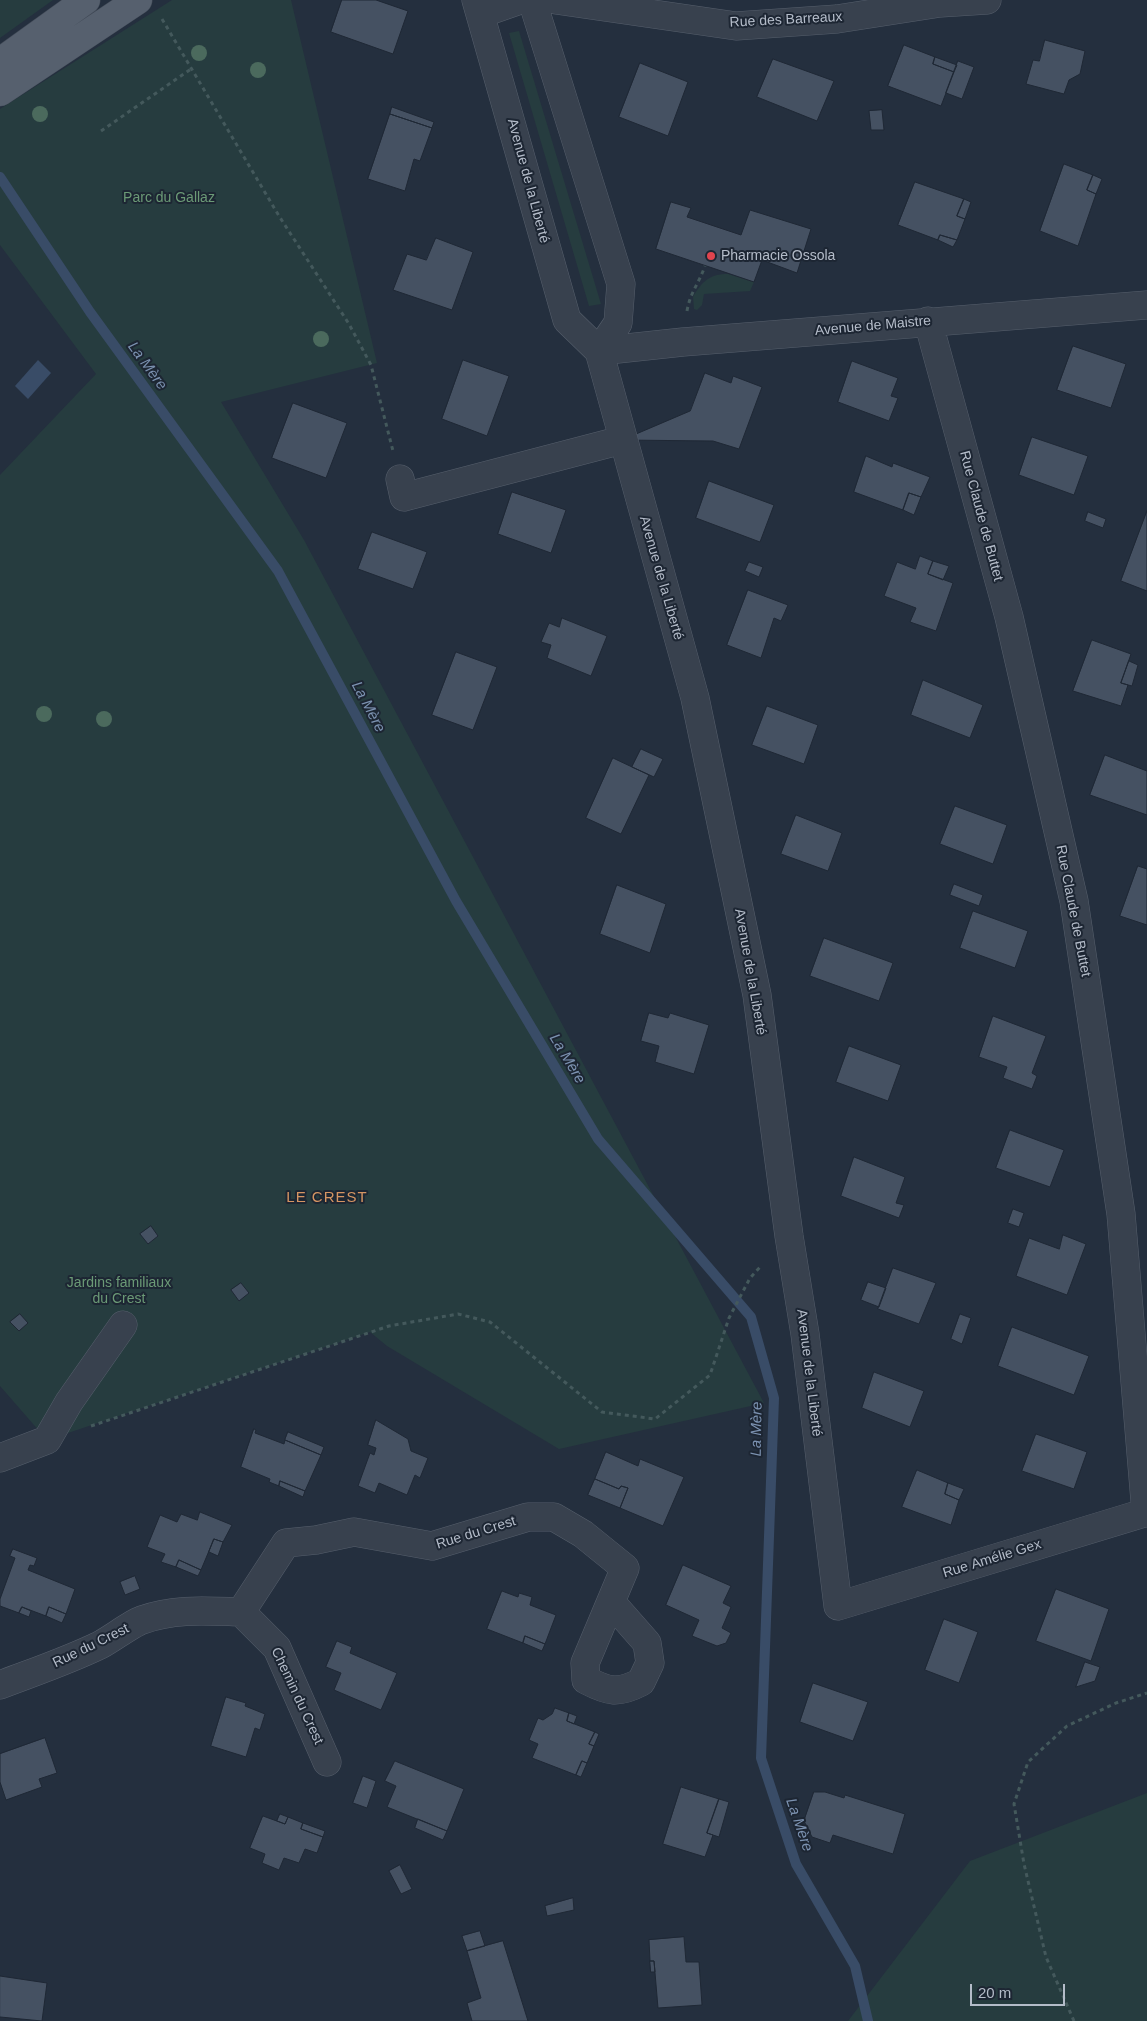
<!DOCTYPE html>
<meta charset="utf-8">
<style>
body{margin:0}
#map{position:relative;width:1147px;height:2021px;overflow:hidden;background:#242f3e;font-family:Arial,sans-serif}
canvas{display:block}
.scale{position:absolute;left:970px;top:1984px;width:95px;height:22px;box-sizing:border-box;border:2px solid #b4bcc9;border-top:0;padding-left:6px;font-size:15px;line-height:18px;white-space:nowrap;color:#b4bcc9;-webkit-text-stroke:4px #1d2633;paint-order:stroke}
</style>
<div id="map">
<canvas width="1147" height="2021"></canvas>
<div class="scale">20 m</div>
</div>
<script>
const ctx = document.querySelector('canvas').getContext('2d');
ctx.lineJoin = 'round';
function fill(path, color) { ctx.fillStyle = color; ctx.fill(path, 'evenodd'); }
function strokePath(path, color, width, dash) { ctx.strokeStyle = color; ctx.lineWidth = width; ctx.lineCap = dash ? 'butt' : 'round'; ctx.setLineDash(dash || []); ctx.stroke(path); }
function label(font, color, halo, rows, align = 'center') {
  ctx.font = font + ' Arial,sans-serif'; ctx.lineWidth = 4; ctx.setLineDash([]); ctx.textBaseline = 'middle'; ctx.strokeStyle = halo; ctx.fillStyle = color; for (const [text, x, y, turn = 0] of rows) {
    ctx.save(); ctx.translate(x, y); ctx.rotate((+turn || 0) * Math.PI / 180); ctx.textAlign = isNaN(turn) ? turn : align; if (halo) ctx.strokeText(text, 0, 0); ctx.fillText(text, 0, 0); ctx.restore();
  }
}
fill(new Path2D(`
 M0,0H53L0,38Z
 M172,0H291L377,363L221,402L304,540L764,1403L559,1449L387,1346L370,1332L47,1440L0,1386V475L96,374L0,245V109Z
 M519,31L601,304L589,306L509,33Z
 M728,274L754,282L750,291L704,294L702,305L697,310L694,309L693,297C702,281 710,274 728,274Z
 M1147,1793V2021H848L970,1861Z`), '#263c3f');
fill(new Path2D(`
 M38,360L51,373L28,399L15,386Z`), '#394c67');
strokePath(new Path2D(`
 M0,177L90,312L278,571L456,901L598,1139L751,1317L774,1398L761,1758L796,1864L855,1966L868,2021`), '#394c67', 10);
const building = new Path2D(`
 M342,0H376L408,11L393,54L331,32Z
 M1045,40L1085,51L1080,74L1069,80L1064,94L1026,84L1033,60L1039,61Z
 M904,45L935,57L933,64L954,72L941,106L888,86Z
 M935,57L957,65L954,72L933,64Z
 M773,59L834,81L817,121L757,97Z
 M958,61L974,67L962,99L946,93Z
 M640,63L688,82L668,136L619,117Z
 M392,107L434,122L432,128L390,114Z
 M882,110L884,130H871L869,111Z
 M390,114L432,128L420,161L414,159L405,191L368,179Z
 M1064,164L1093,175L1087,190L1096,194L1078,246L1040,231Z
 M1093,175L1102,179L1096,194L1087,190Z
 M915,182L964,199L957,216L965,219L957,240L940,235L938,240L898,225Z
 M964,199L971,202L965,219L957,216Z
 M671,202L691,208L687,217L741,235L750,210L811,229L797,273L762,260L754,282L656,249Z
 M940,235L957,240L953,247L938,240Z
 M436,238L473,252L452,310L393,290L407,254L426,260Z
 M1073,346L1126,364L1111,408L1057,390Z
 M463,360L509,376L487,436L442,419Z
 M852,361L898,378L891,396L898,398L889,421L838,402Z
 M705,373L731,383L733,376L762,387L739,449L713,441L622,440L690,411Z
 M293,403L347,423L326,478L272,458Z
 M1032,437L1088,456L1074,495L1019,475Z
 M866,456L892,467L893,463L930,477L921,497L909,493L903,510L854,492Z
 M709,481L774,505L760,542L696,518Z
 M512,492L566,510L551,553L498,534Z
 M909,493L921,497L914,515L903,510Z
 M1147,511V591L1121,581Z
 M1088,512L1106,519L1103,528L1085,521Z
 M372,532L427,552L413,589L358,569Z
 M920,556L933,561L928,574L953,583L936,631L910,622L916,608L884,596L897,562L915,569Z
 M933,561L949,566L943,580L928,574Z
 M749,562L763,567L759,577L745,571Z
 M748,590L788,605L781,621L774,618L761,658L727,645Z
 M562,618L607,636L591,676L547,658L551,645L541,642L549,623L559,627Z
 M1092,640L1131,654L1121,683L1128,685L1121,706L1073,691Z
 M456,652L497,667L473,730L432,715Z
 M1129,661L1138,665L1132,686L1121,683Z
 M923,680L983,705L970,738L911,715Z
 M767,706L818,725L804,764L752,745Z
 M641,749L663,759L654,777L632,767Z
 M1105,755L1147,771V815L1090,795Z
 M613,758L649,775L621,834L586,818Z
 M955,806L1007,825L993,864L940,844Z
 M796,815L842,833L828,871L781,854Z
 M1138,866L1147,869V925L1120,916Z
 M954,884L983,895L979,906L950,895Z
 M617,885L666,904L650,953L600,934Z
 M973,911L1028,931L1015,968L960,948Z
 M824,938L893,963L879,1001L810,976Z
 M649,1013L668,1018L670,1013L709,1025L694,1074L655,1062L659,1046L641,1041Z
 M993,1016L1046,1036L1032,1073L1037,1076L1032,1089L1003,1078L1007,1067L979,1057Z
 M849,1046L901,1065L888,1101L836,1082Z
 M1010,1130L1064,1150L1050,1187L996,1168Z
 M854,1157L905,1177L896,1203L904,1205L899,1218L841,1196Z
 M1013,1209L1024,1213L1019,1227L1008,1223Z
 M151,1226L158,1236L148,1244L140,1234Z
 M1063,1235L1086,1244L1067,1295L1016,1276L1029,1238L1059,1249Z
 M893,1268L936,1283L919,1324L878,1309Z
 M868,1282L886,1288L879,1307L861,1300Z
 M241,1283L249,1293L239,1301L231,1290Z
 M20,1314L28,1323L19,1331L10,1322Z
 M960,1314L971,1318L962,1344L951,1339Z
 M1012,1327L1089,1356L1074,1395L998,1366Z
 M874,1372L924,1391L910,1427L862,1408Z
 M376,1420L408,1439L411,1451L428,1458L420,1478L415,1475L407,1495L379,1483L375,1493L358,1486L370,1453L374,1455L376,1448L368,1445Z
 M254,1429L256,1430L255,1433L284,1444L285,1440L321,1455L305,1491L280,1481L279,1486L269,1482L270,1479L241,1467Z
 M288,1432L324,1447L321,1455L285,1440Z
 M1036,1434L1087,1452L1074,1489L1022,1471Z
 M606,1452L638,1466L640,1459L684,1477L663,1526L620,1508L628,1488L621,1486L619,1489L595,1479Z
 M917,1470L948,1483L945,1494L959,1500L951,1525L902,1507Z
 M595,1479L619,1489L621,1486L628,1488L620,1508L588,1495Z
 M280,1481L305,1491L303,1497L279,1486Z
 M948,1483L964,1489L959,1500L945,1494Z
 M200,1512L232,1525L223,1542L214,1539L201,1570L179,1560L176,1567L161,1562L165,1554L147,1547L160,1515L177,1522L181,1514L197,1520Z
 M214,1539L223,1542L218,1556L209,1552Z
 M13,1549L37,1558L34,1566L30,1565L28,1570L75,1589L66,1614L49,1607L46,1616L22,1607L19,1613L0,1606V1599L15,1558L10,1556Z
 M179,1560L201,1570L198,1576L176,1567Z
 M683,1565L731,1586L723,1603L731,1607L722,1628L731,1633L726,1643L717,1646L692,1636L699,1620L666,1605Z
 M135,1576L140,1589L125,1595L120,1582Z
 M1056,1589L1109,1609L1091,1661L1036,1641Z
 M502,1591L518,1597L519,1593L532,1597L530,1605L556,1615L545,1644L525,1636L523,1643L487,1629Z
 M22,1607L31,1611L29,1617L19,1613Z
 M49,1607L66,1614L62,1623L46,1616Z
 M944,1619L978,1632L959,1683L925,1670Z
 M525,1636L545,1644L542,1651L523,1643Z
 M337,1641L352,1647L350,1653L397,1673L381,1710L334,1690L341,1673L326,1667Z
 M1085,1662L1100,1667L1095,1681L1076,1687Z
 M813,1683L868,1702L853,1741L800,1722Z
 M226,1697L246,1703L245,1706L265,1714L260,1730L255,1728L246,1757L211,1746Z
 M555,1708L569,1713L567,1721L595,1732L589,1744L594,1746L587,1763L582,1761L576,1775L532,1758L538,1744L529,1740L538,1718L543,1720L552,1714Z
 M569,1713L577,1716L574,1724L567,1721Z
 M595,1732L599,1734L594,1746L589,1744Z
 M45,1738L57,1773L39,1779L42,1787L6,1800L0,1782V1754Z
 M395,1761L464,1789L447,1831L387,1807L396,1786L385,1781Z
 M582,1761L587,1763L581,1777L576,1775Z
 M363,1776L376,1781L367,1808L353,1803Z
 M681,1787L719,1799L707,1833L713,1835L705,1857L663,1844Z
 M814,1792H825L844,1798L845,1795L905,1814L893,1854L833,1835L830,1843L812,1837L804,1821Z
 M719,1799L729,1802L719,1837L707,1833Z
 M280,1814L288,1817L285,1824L277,1821Z
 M263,1816L285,1824L288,1817L303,1823L301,1829L323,1837L317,1853L305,1849L299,1863L284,1858L279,1870L262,1863L265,1854L250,1848Z
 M418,1819L447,1831L443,1840L415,1828Z
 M303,1823L325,1831L323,1837L301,1829Z
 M400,1865L412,1889L401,1894L389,1871Z
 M573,1898L574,1910L547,1916L545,1906Z
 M480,1931L485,1946L467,1951L462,1936Z
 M684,1937L686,1962H699L702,2005L658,2008L654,1961H650L649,1940Z
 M503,1941L528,2021H472L467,2003L481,1998L467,1951Z
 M650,1961H654L655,1972H651Z
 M0,1976L47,1983L42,2021L0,2017Z`);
fill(building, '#455162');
strokePath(building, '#1f2835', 1);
const minor = new Path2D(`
 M476,0L567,320L599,351L695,698L757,995L789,1236L805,1334L838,1606L1147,1512
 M532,0L621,284L618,323L599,351
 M556,0L736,26L837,19L940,3L987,0
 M480,14L520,0
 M928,321L1009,617L1074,901L1121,1214L1146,1513
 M599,351L683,342L1147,305
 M400,479L404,497L622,440
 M0,1458L47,1440L69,1402L123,1325
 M241,1612L277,1648L327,1762
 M0,1685C34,1672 67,1661 100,1645C113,1638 131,1624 142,1620C174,1608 208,1611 241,1612L286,1543L316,1540L354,1532L432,1546L528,1517H554L583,1534L625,1568L585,1663L586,1680C609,1692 618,1694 641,1682L650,1663L647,1643L611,1602`);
const major = new Path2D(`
 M0,62L86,0
 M0,92L138,0`);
strokePath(minor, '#565f6c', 29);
strokePath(major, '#414a57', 29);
strokePath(new Path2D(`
 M162,19L279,216L349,324L371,365L393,451
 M101,131L191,69
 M687,311C690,293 699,283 705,266
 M91,1426L389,1326L458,1314L490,1322L602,1412L655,1419L710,1375L729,1318L750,1278L762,1265
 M1074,2021L1046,1957L1024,1864L1014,1804L1028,1762L1067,1726L1116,1703L1147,1693`), '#44595c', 3, [4, 4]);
strokePath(minor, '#38414e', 28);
strokePath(major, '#56606e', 28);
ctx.fillStyle = '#4b6a5d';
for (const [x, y] of [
 [199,53],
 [258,70],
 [40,114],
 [321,339],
 [44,714],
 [104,719]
]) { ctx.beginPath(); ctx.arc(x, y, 8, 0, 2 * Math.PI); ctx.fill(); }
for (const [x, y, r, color] of [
 [711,256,5,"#e0444e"]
]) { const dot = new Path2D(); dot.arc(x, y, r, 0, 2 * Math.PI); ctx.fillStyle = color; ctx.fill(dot); strokePath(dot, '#1d2633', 2); }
label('14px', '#b4bcc9', '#1d2633', [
 ["Rue des Barreaux",786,20,-3],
 ["Avenue de la Liberté",528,181,75],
 ["Avenue de Maistre",873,326,-5],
 ["Rue Claude de Buttet",981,516,75],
 ["Avenue de la Liberté",661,578,74],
 ["Rue Claude de Buttet",1073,911,79],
 ["Avenue de la Liberté",750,972,80],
 ["Avenue de la Liberté",809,1373,83],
 ["Rue du Crest",476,1533,-17],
 ["Rue Amélie Gex",992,1559,-17],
 ["Rue du Crest",91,1646,-26],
 ["Chemin du Crest",297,1696,65]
]);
label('14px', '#6b9a76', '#1d2633', [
 ["Parc du Gallaz",169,198],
 ["Jardins familiaux",119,1283],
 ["du Crest",119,1299]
]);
label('14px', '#b4bcc9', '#1d2633', [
 ["Pharmacie Ossola",721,256]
], 'left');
label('italic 15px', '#7c92b1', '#1d2633', [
 ["La Mère",147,366,54],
 ["La Mère",368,707,62],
 ["La Mère",567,1059,59],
 ["La Mère",757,1429,-89],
 ["La Mère",799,1825,71]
]);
ctx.letterSpacing = '1px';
label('15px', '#d59563', '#1d2633', [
 ["LE CREST",327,1198]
]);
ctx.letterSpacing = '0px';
</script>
